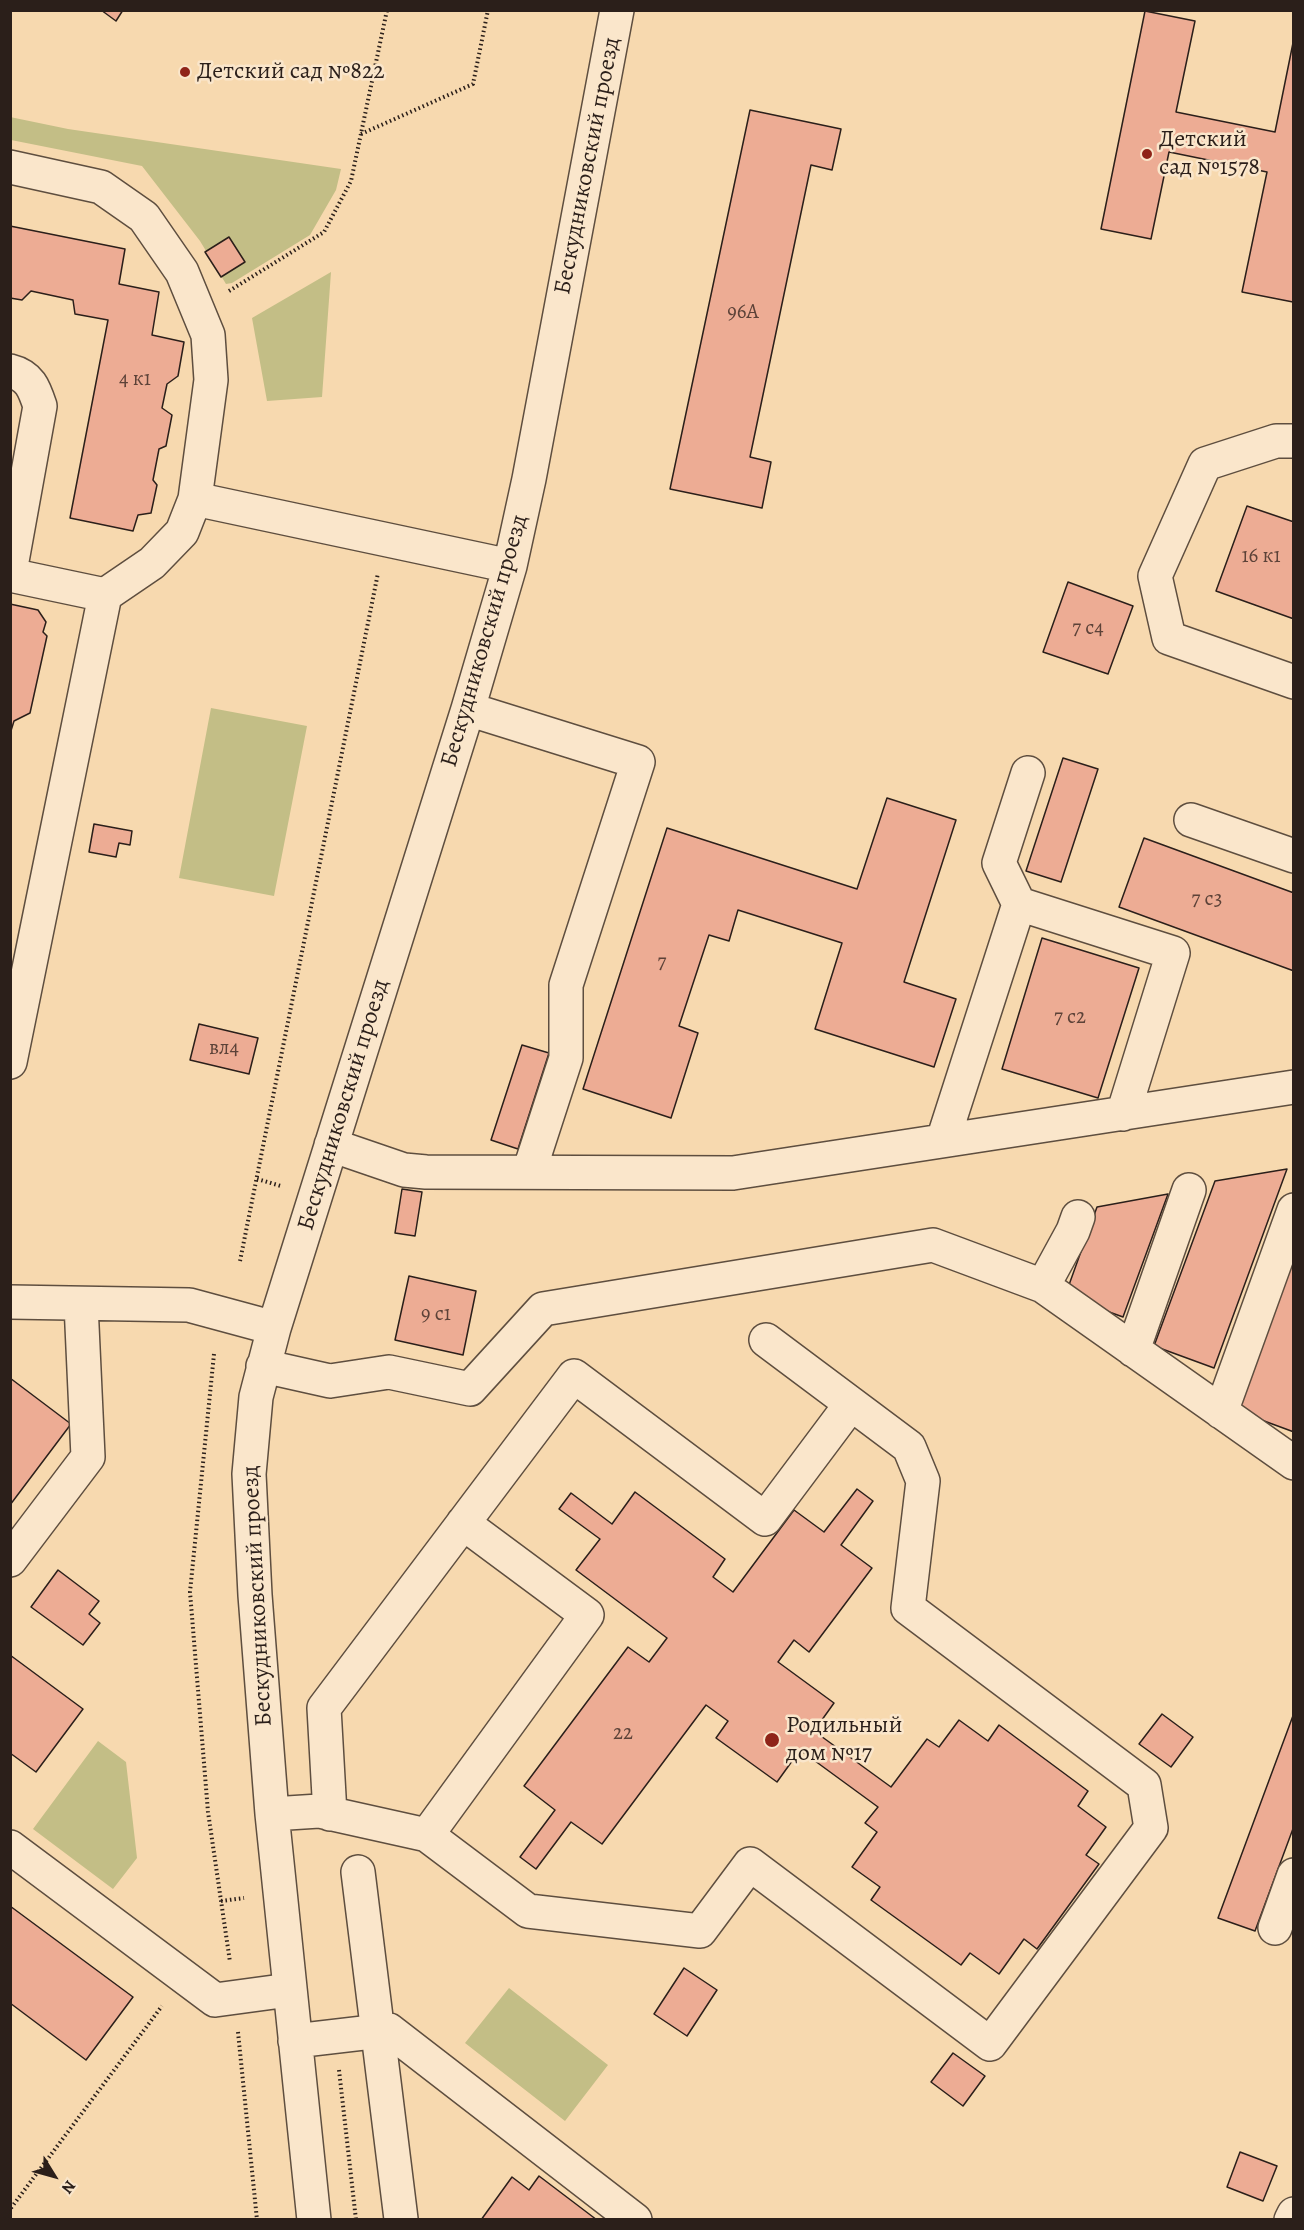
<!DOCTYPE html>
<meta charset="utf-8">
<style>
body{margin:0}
#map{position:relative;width:1304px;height:2230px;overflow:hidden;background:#f7d9af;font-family:Alegreya,serif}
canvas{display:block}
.frame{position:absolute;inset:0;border:12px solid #2b1f1a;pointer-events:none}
.north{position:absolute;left:24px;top:2146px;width:60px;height:60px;-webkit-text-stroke:4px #fae6cb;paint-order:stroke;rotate:127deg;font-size:16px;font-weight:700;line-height:24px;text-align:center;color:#2b1f1a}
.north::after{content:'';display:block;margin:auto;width:21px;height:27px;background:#2b1f1a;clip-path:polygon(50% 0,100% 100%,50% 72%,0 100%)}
</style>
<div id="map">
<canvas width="1304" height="2230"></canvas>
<div class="frame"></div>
<div class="north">N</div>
</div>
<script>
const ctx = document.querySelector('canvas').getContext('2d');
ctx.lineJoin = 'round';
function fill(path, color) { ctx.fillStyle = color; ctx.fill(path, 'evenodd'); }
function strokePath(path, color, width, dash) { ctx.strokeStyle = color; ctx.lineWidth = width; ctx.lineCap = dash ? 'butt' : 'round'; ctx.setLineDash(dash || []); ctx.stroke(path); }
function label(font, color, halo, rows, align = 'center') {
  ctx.font = font + ' Alegreya,serif'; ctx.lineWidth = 5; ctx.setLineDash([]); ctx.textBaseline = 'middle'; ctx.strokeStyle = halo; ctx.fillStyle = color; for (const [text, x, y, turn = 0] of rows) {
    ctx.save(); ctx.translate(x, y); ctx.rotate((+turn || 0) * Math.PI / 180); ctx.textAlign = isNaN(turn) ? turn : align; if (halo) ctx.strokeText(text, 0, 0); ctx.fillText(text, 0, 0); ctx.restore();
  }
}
fill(new Path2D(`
 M10,117L68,129L341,169L336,190L310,235L232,283L226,284L200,241L142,166L11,140Z
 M331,272L322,397L267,401L252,318Z
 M211,708L307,726L274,896L179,878Z
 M98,1741L126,1762L137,1858L113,1889L33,1829Z
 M509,1988L608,2065L565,2121L465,2043Z`), '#c3be86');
const building = new Path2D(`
 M101,10H123L116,21Z
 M1145,11L1195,21L1176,112L1275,132L1294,38L1293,302L1242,292L1267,172L1169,152L1151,239L1101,229Z
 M750,110L841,129L832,170L811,165L750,457L771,462L762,508L670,489Z
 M10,226L125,249L119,284L159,292L152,335L184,342L178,376L167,384L162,408L172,415L166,446L159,449L153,480L157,485L151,513L138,515L133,531L70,518L108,320L75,314L73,300L31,291L22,300L10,298Z
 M229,237L245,262L221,277L205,252Z
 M1247,506L1294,522V619L1216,591Z
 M1068,582L1133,606L1108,674L1043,652Z
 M10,604L38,610L46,622L43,632L47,636L30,713L14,721L10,734Z
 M1063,758L1098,769L1061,882L1026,871Z
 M887,798L956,820L904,982L956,999L934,1067L815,1029L842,943L738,910L729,941L709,935L679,1026L698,1033L671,1118L583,1089L667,828L857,889Z
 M94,824L132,831L130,845L119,843L116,857L89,852Z
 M1144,838L1294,893V971L1119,907Z
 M1042,938L1139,968L1098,1098L1002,1069Z
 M199,1024L258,1038L249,1074L190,1060Z
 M522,1045L549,1053L518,1149L491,1140Z
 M1287,1169L1214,1368L1154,1346L1215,1181Z
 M402,1189L422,1192L415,1236L395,1233Z
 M1168,1194L1123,1317L1065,1296L1097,1207Z
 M1294,1258V1432L1237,1411Z
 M409,1276L476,1291L463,1355L395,1340Z
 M10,1378L71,1424L10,1505Z
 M857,1489L873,1501L841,1545L872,1568L809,1652L794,1640L778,1662L834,1703L814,1731L891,1787L927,1739L939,1747L959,1720L988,1741L999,1725L1088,1791L1078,1806L1106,1827L1086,1855L1099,1864L1037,1949L1024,1939L999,1974L970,1953L961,1965L871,1900L880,1887L852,1867L877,1832L865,1823L878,1807L800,1750L777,1782L716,1738L728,1721L706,1705L602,1844L571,1822L536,1869L520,1857L555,1810L524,1786L628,1647L649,1662L667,1638L576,1570L600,1539L559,1509L571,1493L612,1524L635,1492L725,1559L713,1577L733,1592L794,1510L824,1532Z
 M58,1570L99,1601L89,1614L100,1623L83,1645L31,1607Z
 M10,1655L83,1709L36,1772L10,1753Z
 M1294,1713V1826L1255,1931L1218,1918Z
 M1162,1714L1193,1737L1171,1767L1139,1744Z
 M10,1906L133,1997L86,2060L10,2003Z
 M684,1968L717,1990L687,2036L654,2014Z
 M953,2053L985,2076L963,2106L931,2082Z
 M1240,2152L1277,2166L1263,2201L1227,2187Z
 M539,2176L597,2220H481L512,2177L529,2190Z`);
fill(building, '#edac94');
strokePath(building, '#2b1f1a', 1.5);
const minor = new Path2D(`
 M10,167L101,187L144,217L182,272L208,335L211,380L195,499L182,532L152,563L105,595L10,1062
 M10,371C30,376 34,388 40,406L10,572
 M1294,441H1276L1205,464L1155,576L1169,638L1294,682
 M195,499L510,566
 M10,575L105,595
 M468,709L638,762L566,985V1058L529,1172
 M1191,820L1294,856
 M1019,904L1173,953L1123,1114
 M943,1140L1019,904L999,863L1028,773
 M331,1145L404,1170L426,1172L733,1173L1294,1087
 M1043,1286L1073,1231L1078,1217
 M10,1302L189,1305L274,1328
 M1133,1350L1189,1190
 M263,1366L330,1381L389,1372L470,1389L543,1309L933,1245L1043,1286L1294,1463
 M1221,1412L1294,1210
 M10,1560L88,1457L81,1304
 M272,1814L319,1811L427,1835L528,1911L700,1931L750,1864L990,2044L1151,1828L1144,1785L908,1608L923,1481L909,1447L766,1340
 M330,1814L324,1708L574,1376L765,1519L851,1404
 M427,1835L587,1615L463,1523
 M10,1847L215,2000L289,1990
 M358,1872L401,2219
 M1275,1928L1294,1875
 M295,2041L389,2030L635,2220
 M314,2220L272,1814L255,1595L249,1474L256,1397L274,1328L468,709L510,566L529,479L617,10
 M1291,2220L1294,2214`);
strokePath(minor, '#5e4e3f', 36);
strokePath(new Path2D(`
 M361,134L473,84L488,10
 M229,291L324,232L351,181L387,10
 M257,1179L281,1186
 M240,1261L378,573
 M214,1354L190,1592L208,1812L230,1962
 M221,1901L244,1898
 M238,2032L257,2220
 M339,2070L356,2220
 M11,2208L162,2006`), '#2b1f1a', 4, [1.5, 3]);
strokePath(minor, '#fae6cb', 33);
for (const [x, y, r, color] of [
 [185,72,6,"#8f2418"],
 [1147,154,6,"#8f2418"],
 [772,1740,8,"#8f2418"]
]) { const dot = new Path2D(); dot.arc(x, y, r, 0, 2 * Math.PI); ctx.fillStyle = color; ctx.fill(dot); strokePath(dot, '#fae6cb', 2); }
label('21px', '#5c4238', null, [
 ["96А",743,313],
 ["4 к1",135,380],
 ["16 к1",1261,557],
 ["7 с4",1088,629],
 ["7 с3",1207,900],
 ["7",662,963],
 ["7 с2",1070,1018],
 ["вл4",224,1049],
 ["9 с1",436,1315],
 ["22",623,1734]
]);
label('24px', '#2b1f1a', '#fae6cb', [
 ["Детский сад №822",197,72],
 ["Детский",1159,140],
 ["сад №1578",1159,168],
 ["Родильный",786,1726],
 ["дом №17",786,1754]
], 'left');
label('24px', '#2b1f1a', '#fae6cb', [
 ["Бескудниковский проезд",588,166,-79],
 ["Бескудниковский проезд",485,641,-74],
 ["Бескудниковский проезд",344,1105,-73],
 ["Бескудниковский проезд",258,1596,-93]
]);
</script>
